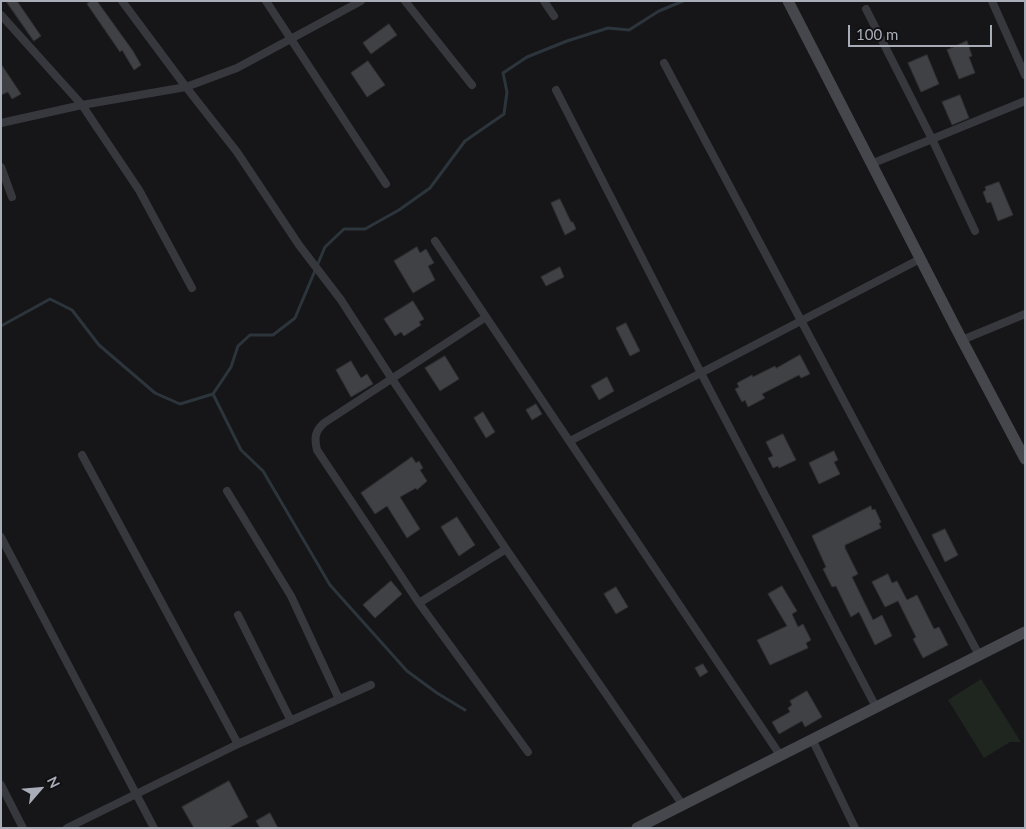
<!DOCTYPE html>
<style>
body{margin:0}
#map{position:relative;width:1026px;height:829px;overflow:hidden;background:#161618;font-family:Lato,sans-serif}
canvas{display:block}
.frame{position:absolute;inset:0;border:2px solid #a8adb8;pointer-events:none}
.north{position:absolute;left:15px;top:764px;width:50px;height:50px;-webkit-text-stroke:4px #111113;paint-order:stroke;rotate:63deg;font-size:14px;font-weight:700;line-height:20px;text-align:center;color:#a8adb8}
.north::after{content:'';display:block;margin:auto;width:18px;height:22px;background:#a8adb8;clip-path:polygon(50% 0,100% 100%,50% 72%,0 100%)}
.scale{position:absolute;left:848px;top:25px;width:144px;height:22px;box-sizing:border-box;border:2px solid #a8adb8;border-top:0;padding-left:6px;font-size:15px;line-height:18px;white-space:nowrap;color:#a8adb8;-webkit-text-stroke:4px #111113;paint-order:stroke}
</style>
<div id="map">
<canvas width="1026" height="829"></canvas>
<div class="frame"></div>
<div class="north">N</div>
<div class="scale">100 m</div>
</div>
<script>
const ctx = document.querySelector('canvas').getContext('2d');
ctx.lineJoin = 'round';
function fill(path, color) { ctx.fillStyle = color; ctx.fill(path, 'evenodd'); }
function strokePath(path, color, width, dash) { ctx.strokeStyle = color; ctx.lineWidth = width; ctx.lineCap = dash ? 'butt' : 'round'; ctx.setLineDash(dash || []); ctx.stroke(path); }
fill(new Path2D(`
 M981,679L1021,742H1010L984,758L948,700Z`), '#1e261f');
strokePath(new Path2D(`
 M1,326L50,299L72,310L99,345L155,393L180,404L213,394L231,367L238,346L250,335H273L295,318L325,247L344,229H365L399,210L430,188L465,141L504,114L507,92L503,73L527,57L567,41L608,28L629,30L659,11L683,1
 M213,394L241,450L263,471L330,585L407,671L437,693L465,710`), '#2c353c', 3);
const building = new Path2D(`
 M6,1H17L41,36L34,41Z
 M91,1H97L133,51L141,65L134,70L122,50L120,52L87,4Z
 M389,24L397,35L371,54L363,43Z
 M967,41L972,56L969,57L975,73L959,79L947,50Z
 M927,55L939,84L921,92L908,63Z
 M368,61L385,85L367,97L351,73Z
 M1,64L21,94L12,99L8,92L1,95Z
 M960,95L969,118L952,125L942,102Z
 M999,182L1013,215L998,221L991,202L987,203L983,192L986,190L985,187Z
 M560,199L571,222H573L576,229L565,235L551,203Z
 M417,247L420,253L426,249L434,263L428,266L435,280L413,293L394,261Z
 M560,267L564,277L546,286L541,277Z
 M413,301L424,319L419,322L421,325L404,336L401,332L395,336L384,319Z
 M626,323L640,351L630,356L616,328Z
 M800,355L810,374L801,378L799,375L762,394L765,398L748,407L745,400L742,402L735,389L739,387L737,383L752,375L753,377L775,366L776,368Z
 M445,356L459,379L440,391L425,368Z
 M351,361L361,378L367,374L373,384L351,397L336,370Z
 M607,377L614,391L599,400L591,386Z
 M536,404L542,414L532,420L526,410Z
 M483,412L495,432L486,438L474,418Z
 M783,434L796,460L779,468L778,466L773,468L768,458L773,456L766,442Z
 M834,451L838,460L834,462L840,474L819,484L809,463Z
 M412,457L416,463L419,461L423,468L420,470L427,481L417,490L416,488L400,497L420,529L407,538L387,506L375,514L361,493Z
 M871,506L872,510L875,509L881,522L879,523L881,528L845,545V548L858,574L852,577L873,620L882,615L892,636L875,645L859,612L851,617L836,586L832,587L823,569L826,567L812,536Z
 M457,517L475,545L459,556L441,527Z
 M945,529L958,555L945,562L932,535Z
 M888,574L892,583L897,581L907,600L917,595L934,629L939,627L948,645L923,658L913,639L916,637L898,601L885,607L872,582Z
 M391,581L402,594L375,618L363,605Z
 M782,586L797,611L792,614L798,627L803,624L811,640L806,643L808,648L770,665L757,640L787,626L768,594Z
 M616,587L628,607L616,614L604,594Z
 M703,664L708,672L700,677L695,668Z
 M807,691L822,717L805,727L802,721L779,734L772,722L790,712L788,708L792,705L790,701Z
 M229,781L248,817L228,828H194L182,807Z
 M270,813L278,828H260L256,821Z`);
fill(building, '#404145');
strokePath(building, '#303034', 1);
strokePath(new Path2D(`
 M122,1L186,87L237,152L299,245L341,300L392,379L506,549L682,804
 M266,1L386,184
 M405,1L472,85
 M544,1L554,16
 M992,1L1025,75
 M866,9L932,139L975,231
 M1,15L82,105L139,190L192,288
 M664,63L979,655
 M556,90L701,373L876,707
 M1,123L82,105L186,87L237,68L361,1
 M871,164L1025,101
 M1,167L12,197
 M435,241L780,755
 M486,317L324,423C315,431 314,438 317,450L419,603L528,752
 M962,340L1025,314
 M570,441L920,259
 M82,455L238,744
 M227,491L291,596L339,699
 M1,537L154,828
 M419,603L506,549
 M238,615L291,721
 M812,739L855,828
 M1,785L23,828
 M67,828L238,744L371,685`), '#37383d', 8);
strokePath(new Path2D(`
 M788,1L962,340L1025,459
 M637,828L1025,632`), '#45474d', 11);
</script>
